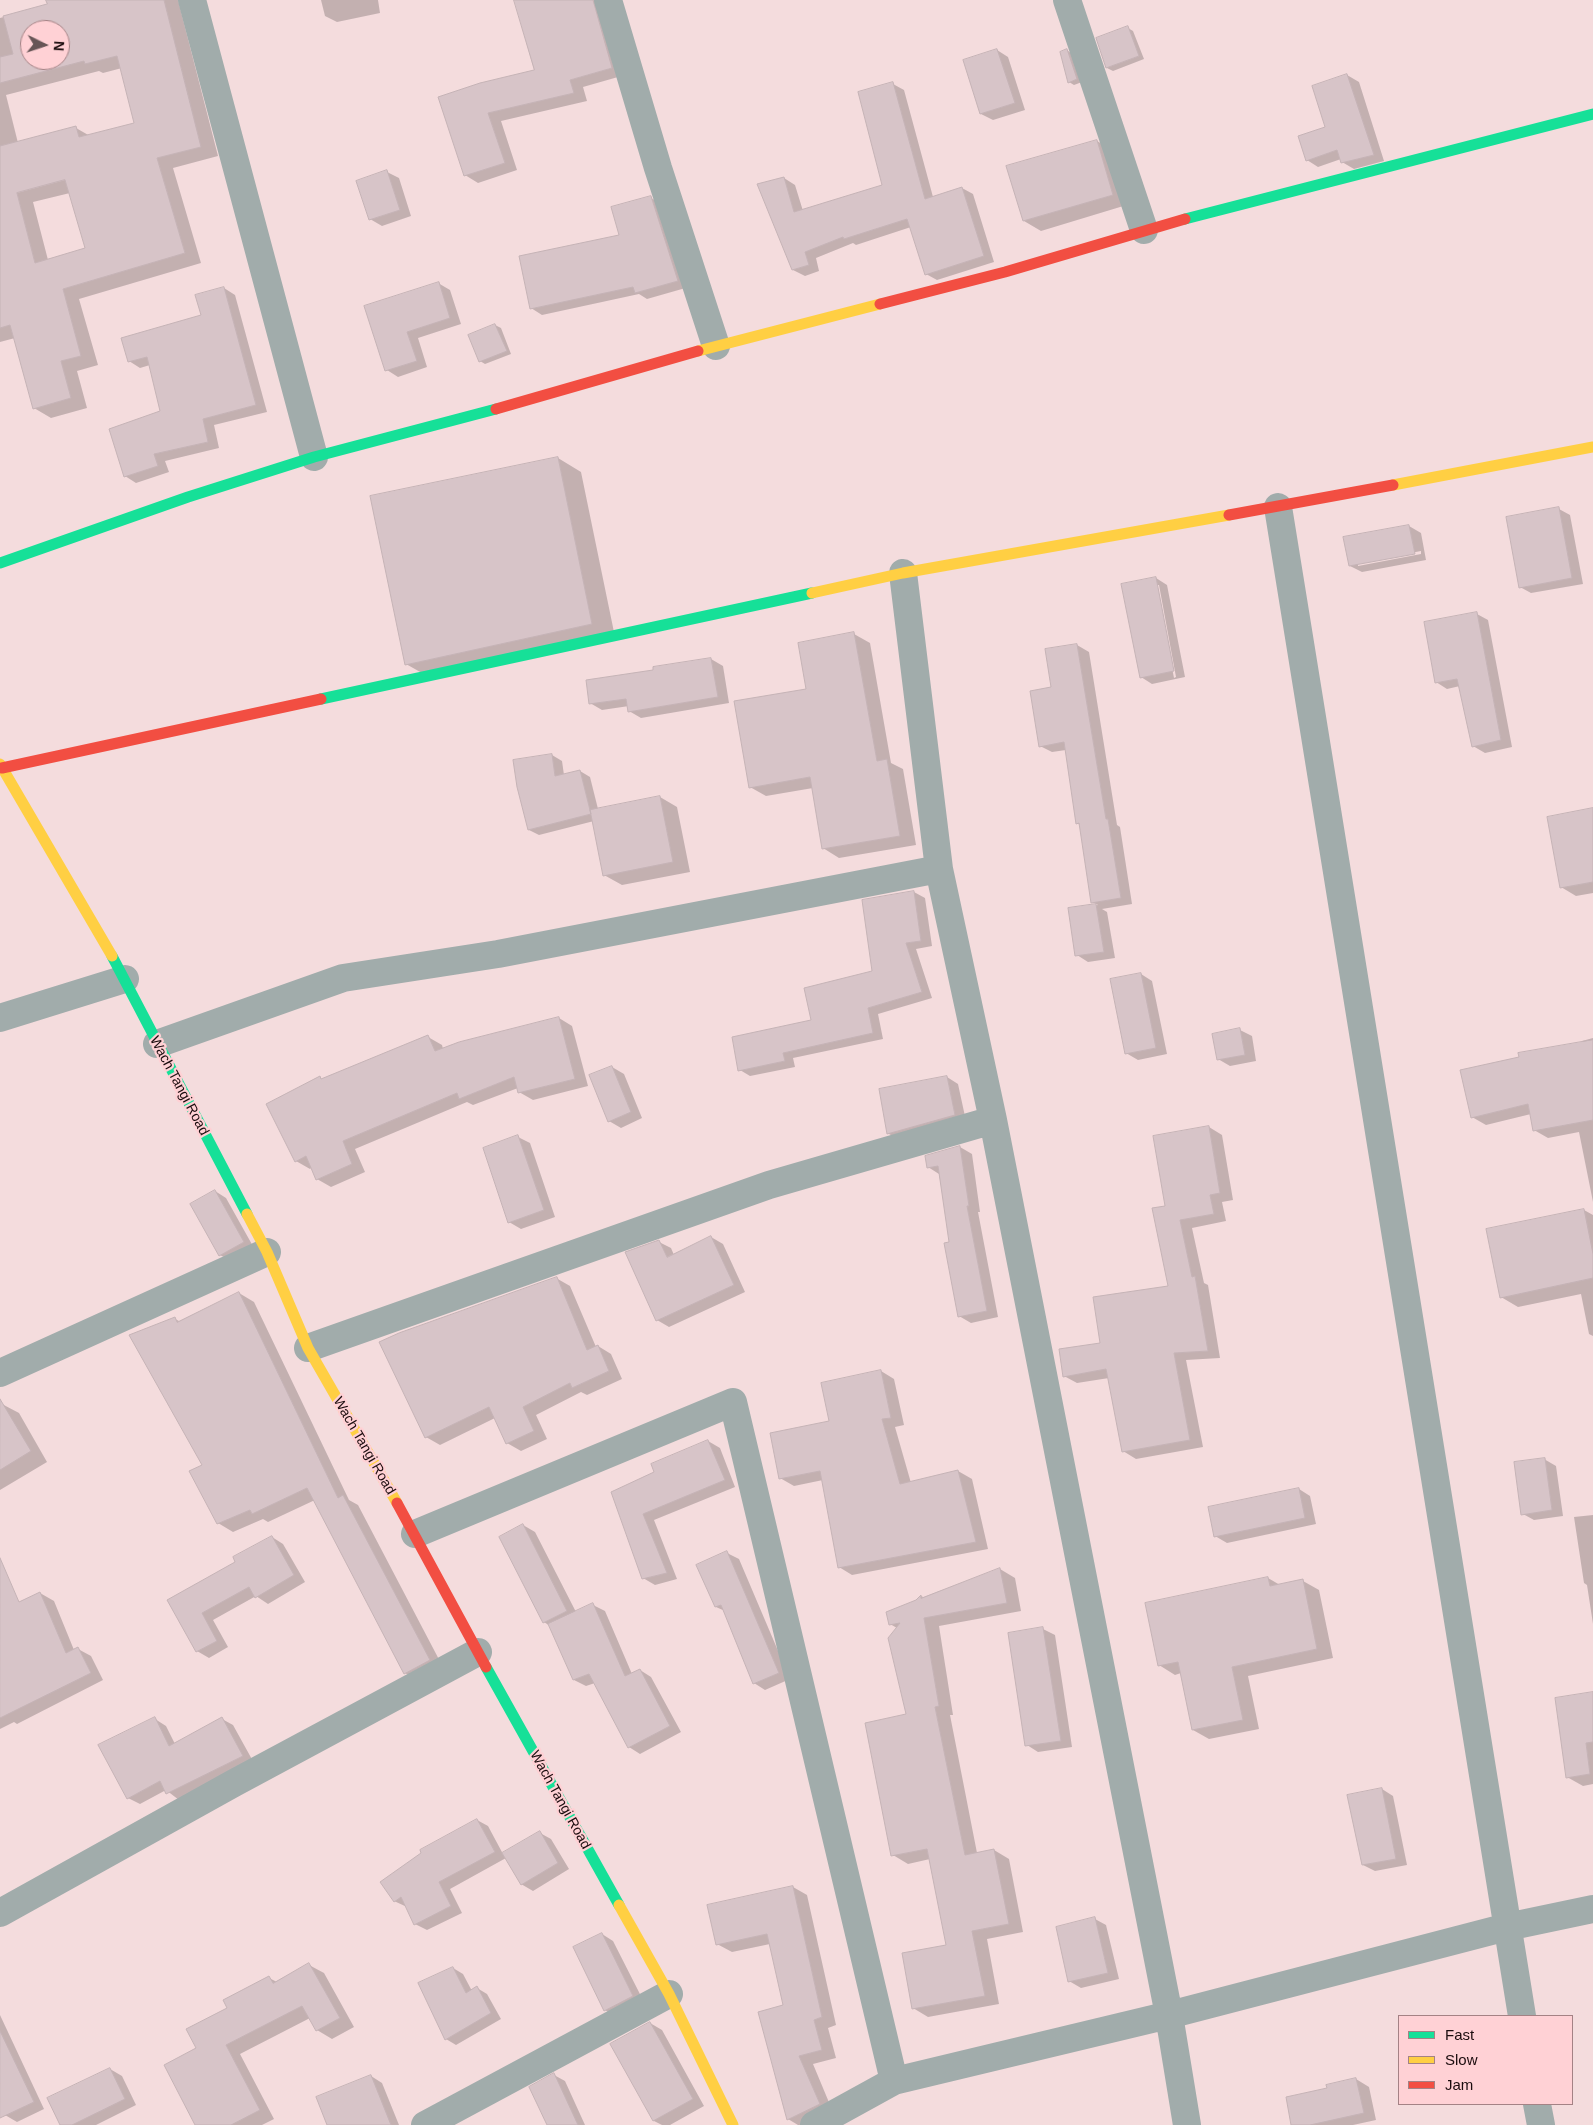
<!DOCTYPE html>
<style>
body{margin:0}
#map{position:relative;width:1593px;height:2125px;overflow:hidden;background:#f4dcdd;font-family:Arial,sans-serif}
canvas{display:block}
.legend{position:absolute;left:1398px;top:2015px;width:175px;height:90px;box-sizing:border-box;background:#ffd1d5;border:1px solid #a48285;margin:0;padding:6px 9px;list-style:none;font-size:15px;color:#1b0c0e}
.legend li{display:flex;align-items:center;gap:10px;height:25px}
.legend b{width:25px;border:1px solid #a48285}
.north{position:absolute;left:20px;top:20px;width:50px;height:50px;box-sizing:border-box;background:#ffd1d5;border:1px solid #a48285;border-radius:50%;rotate:94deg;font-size:14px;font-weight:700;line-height:20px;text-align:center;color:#1b0c0e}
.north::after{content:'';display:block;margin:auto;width:18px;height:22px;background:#675556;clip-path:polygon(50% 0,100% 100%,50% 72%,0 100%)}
</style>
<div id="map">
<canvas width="1593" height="2125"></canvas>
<ul class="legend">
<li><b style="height:6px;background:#16e098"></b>Fast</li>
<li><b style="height:6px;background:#ffcf43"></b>Slow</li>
<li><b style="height:6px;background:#f24e42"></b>Jam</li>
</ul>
<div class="north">N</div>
</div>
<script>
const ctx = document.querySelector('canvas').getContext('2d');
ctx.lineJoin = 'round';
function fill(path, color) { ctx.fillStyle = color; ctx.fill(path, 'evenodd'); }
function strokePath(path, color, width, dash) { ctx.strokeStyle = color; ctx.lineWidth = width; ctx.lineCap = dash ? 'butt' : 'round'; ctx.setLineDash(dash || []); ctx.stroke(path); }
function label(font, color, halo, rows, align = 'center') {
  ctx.font = font + ' Arial,sans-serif'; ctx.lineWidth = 4.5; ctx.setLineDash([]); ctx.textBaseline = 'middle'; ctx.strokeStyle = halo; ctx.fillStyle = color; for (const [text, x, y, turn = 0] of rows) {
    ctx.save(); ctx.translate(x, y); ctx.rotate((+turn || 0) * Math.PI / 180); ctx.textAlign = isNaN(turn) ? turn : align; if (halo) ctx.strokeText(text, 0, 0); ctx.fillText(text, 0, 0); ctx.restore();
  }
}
fill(new Path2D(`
 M47,0H178L218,156L173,168L201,263L79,299L98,365L77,371L87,408L51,418L34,408L15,338L0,342V18L49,5ZM30,30H60V60H30ZM122,68L136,123L90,136L76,128L18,143L6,95L99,71L103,73ZM70,193L86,249L48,260L33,202Z
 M321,0H378L380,13L337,22L325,16Z
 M515,0H609L625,75L583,87L587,101L501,121L517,170L478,183L465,175L439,97L535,71Z
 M1128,28L1133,31L1144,59L1113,71L1107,68L1098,39Z
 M997,50L1008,57L1025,110L993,120L981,114L964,61Z
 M1067,50L1072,54L1082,82L1074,85L1069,82Z
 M1347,75L1359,82L1384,161L1354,169L1342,162L1341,159L1318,167L1307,160L1327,128Z
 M893,84L904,90L933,197L962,188L973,194L994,262L937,280L926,274L911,227L856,245L853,243L816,258L819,271L805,276L793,270L759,185L784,178L795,185L803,211L884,186Z
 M1097,141L1114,151L1130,204L1041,231L1024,221Z
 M387,172L399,178L411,216L382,226L370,219Z
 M651,198L662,204L689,287L647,299L639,294L542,315L531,308L621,236Z
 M438,283L450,290L461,324L418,338L427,367L398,377L387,370L365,307Z
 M224,288L235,295L267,412L214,425L219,448L165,461L169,472L136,483L125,476L162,412L150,365L140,368L129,361L202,316Z
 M495,325L501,328L511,354L485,364L480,361Z
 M558,458L581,472L615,637L429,677L406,664Z
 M1559,509L1570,515L1583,584L1531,593L1520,587Z
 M1409,526L1421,533L1426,560L1362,572L1350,566ZM1421,551V554L1358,566V563Z
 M1156,578L1167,585L1185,677L1152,684L1141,677ZM1156,585H1159L1176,677L1174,678Z
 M1477,614L1488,620L1512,747L1485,753L1473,746L1460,686L1447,689L1436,682Z
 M854,634L870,643L891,763L903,769L916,845L839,858L823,848L813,788L766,796L750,787L808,690Z
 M1077,645L1089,652L1117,825L1120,827L1132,904L1102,909L1107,912L1115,958L1088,962L1077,955L1069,909L1098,905L1093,902L1080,825L1077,823L1066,750L1052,752L1040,746L1052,688L1046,650Z
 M711,659L723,666L729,703L641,718L629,711V706L602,710L590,703L654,671Z
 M552,755L562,761L564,775L580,771L590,777L598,809L660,797L677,807L690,872L622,885L604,875L594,821L539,835L529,830Z
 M1593,809V893L1576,896L1561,887Z
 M914,892L925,898L932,946L916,949L932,998L878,1014L883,1039L793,1058L795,1067L750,1076L740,1070L813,1021L874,972Z
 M1141,974L1152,981L1167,1054L1138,1060L1126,1053Z
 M559,1018L572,1026L588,1086L533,1100L519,1092L518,1088L473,1105L467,1102L355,1149L365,1172L331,1187L317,1179L312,1167L310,1169L296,1161L320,1078L323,1080L428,1037L442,1045L443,1049Z
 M1240,1030L1252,1036L1256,1061L1230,1066L1218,1059Z
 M1593,1038V1202L1579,1132L1548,1138L1534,1130L1531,1114L1486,1125L1472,1117L1583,1043L1582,1041Z
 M612,1067L624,1074L642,1118L621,1128L609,1121Z
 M947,1077L958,1084L966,1121L900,1140L889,1134L880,1090Z
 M1209,1127L1222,1135L1233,1200L1222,1202L1226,1221L1192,1228L1204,1283L1208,1285L1220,1358L1186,1360L1203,1447L1136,1459L1123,1451L1109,1378L1077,1383L1064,1376L1169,1287L1167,1207Z
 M518,1137L530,1143L555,1217L521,1229L509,1222Z
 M960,1147L972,1154L980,1212H978L998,1317L971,1323L959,1316L951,1243L939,1174L928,1167L927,1157Z
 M215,1191L226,1198L254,1248L231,1261L220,1255Z
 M1584,1210L1593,1215V1336L1589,1334L1581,1294L1518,1307L1501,1297Z
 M711,1237L723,1244L745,1292L669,1327L657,1320L659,1242L671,1248L674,1255Z
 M556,1278L570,1286L596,1347L598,1346L611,1354L622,1379L587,1395L581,1392L536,1415L547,1439L521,1451L507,1443L495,1418L440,1445L426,1437Z
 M239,1293L254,1302L349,1500L358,1505L444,1669L420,1682L405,1673L315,1500L268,1522L263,1519L233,1532L218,1523L204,1465L175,1319L181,1322Z
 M881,1371L894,1379L904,1425L895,1427L911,1483L958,1471L972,1479L988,1549L852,1575L839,1567L823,1480L794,1486L780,1478L831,1422Z
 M0,1403L19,1413L47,1462L0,1490Z
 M708,1441L720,1448L735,1487L654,1520L677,1579L655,1585L643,1578L612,1493L656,1472Z
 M1544,1459L1556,1466L1563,1516L1534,1520L1523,1514Z
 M1299,1489L1310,1496L1316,1524L1227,1543L1215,1536Z
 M1593,1515V1624L1587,1585L1584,1583L1574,1517Z
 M523,1525L535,1532L576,1612L593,1605L605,1611L632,1674L640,1670L651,1677L681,1732L640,1754L629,1747L595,1683L586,1686L574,1680L550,1626L544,1622Z
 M272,1537L283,1544L305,1582L268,1604L256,1596L213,1620L228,1647L209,1658L197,1651L168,1601L237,1562Z
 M727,1553L739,1559L790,1679L765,1690L754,1683L725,1611L716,1607L698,1566Z
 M1000,1569L1015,1578L1021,1611L939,1626L953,1715H950L977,1853L994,1850L1009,1859L1023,1932L987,1939L999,2004L928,2017L913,2008L948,1946L930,1859L908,1864L893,1855L907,1715L897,1628L890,1624L921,1596L925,1598Z
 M1268,1578L1280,1585L1303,1581L1319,1590L1333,1658L1248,1676L1259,1729L1209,1739L1193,1730L1181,1673L1175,1675L1159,1665Z
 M40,1593L54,1601L74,1650L78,1649L91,1656L103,1680L17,1724L14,1722L0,1729V1612Z
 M1043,1629L1055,1635L1072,1747L1038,1752L1027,1745Z
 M1593,1703V1784L1583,1786L1567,1777Z
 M155,1719L166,1726L175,1744L222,1719L233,1725L254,1763L179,1800L166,1790L140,1804L128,1798Z
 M1382,1789L1393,1796L1407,1865L1375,1871L1363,1865Z
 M477,1820L488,1826L503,1854L540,1833L551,1839L569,1869L533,1891L521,1884L506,1858L450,1889L462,1913L427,1930L415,1924L407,1907L394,1901Z
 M793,1887L807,1895L836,2025L828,2028L836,2058L813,2064L833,2112L809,2125H798L788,2119L784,2006L770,1944L732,1952L717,1944Z
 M1095,1919L1106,1925L1119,1979L1081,1988L1069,1981Z
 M602,1934L613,1941L644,2002L616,2017L605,2010Z
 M309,1965L324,1973L354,2027L332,2039L317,2030L310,2018L240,2054L274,2119L262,2125H196L198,2049L229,2009L269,1978L277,1982Z
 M453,1968L463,1974L472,1991L477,1988L487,1994L501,2019L456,2045L446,2039Z
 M0,2015L44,2109L17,2122L5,2115L0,2104Z
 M650,2023L662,2030L704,2106L670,2125H662L654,2121L612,2044Z
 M110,2069L122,2076L136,2105L96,2125H62Z
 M554,2075L565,2081L585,2125H548Z
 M371,2076L382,2083L399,2125H329Z
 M1356,2079L1369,2087L1376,2120L1353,2125H1292L1328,2089Z`), '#0003');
const building = new Path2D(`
 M46,0H164L201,147L157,158L185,253L63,289L81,356L61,361L71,398L33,409L10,325L0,328V146L76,126L79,137L134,123L117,56L85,64L84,61L0,83V57L13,54L3,16L47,4ZM30,30H60V60H30ZM65,180L85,248L35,263L17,193Z
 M514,0H593L612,68L570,80L574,93L488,113L505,163L464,176L438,97L480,83L534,70Z
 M1128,26L1139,56L1106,68L1096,38Z
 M997,49L1015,103L980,114L963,60Z
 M1067,49L1077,79L1068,83L1060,52Z
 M1347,74L1374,155L1341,163L1337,150L1306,161L1298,136L1325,127L1312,86Z
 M893,82L925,199L962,187L984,256L925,275L907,219L844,239L843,237L805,252L809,265L792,270L757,184L784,177L794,212L882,185L858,92Z
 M1097,140L1113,195L1023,221L1006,166Z
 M387,170L400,210L369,220L356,181Z
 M651,196L678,281L635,293L633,287L530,309L519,256L619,235L611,207Z
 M439,282L450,318L407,332L417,361L385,371L364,306Z
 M224,287L256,405L203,419L208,442L154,454L158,466L124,477L109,429L160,411L147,357L128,362L121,338L201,315L195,295Z
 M495,324L507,351L479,362L468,335Z
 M558,457L592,624L405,665L370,496Z
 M1559,507L1572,578L1519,588L1506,517Z
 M1409,525L1415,554L1349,566L1343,537Z
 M1156,577L1174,671L1140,678L1121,584Z
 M1477,612L1501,740L1472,747L1457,679L1435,683L1424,622Z
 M854,632L877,761L887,759L900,836L822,849L810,777L749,788L734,701L806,689L798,643Z
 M1077,644L1106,819H1108L1121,898L1091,903L1079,823L1076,824L1064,742L1039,747L1030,691L1051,687L1045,649Z
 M711,658L718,697L628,712L626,699L589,704L586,680L653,670V667Z
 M552,754L555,776L580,770L591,814L528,830L517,787L513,760Z
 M660,796L673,862L603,876L590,810Z
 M1593,808V882L1560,888L1547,817Z
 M914,891L921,941L906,943L922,992L868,1008L873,1033L783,1053L785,1061L738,1071L732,1037L811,1020L804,988L872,971L862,900Z
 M1096,904L1104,952L1075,956L1068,908Z
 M1141,973L1156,1048L1125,1054L1110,979Z
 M559,1017L575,1079L518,1093L514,1077L459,1099L457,1093L343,1141L352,1164L316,1180L306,1156L295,1162L266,1104L320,1076L321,1079L428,1035L435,1051L459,1042Z
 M1240,1028L1245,1055L1217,1060L1212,1034Z
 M1593,1040V1120L1533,1131L1528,1104L1471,1118L1460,1070L1519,1057L1518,1053Z
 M612,1066L631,1112L608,1122L589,1075Z
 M947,1076L955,1115L887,1134L879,1089Z
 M1209,1126L1220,1193L1210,1195L1214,1214L1180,1220L1192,1277L1195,1276L1208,1351L1174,1353L1190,1440L1122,1452L1106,1369L1063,1377L1059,1349L1100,1343L1093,1297L1168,1286L1152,1208L1165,1206L1153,1136Z
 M518,1135L544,1210L508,1223L483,1148Z
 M960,1146L969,1206H967L987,1311L958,1317L944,1243L949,1242L938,1166L927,1168L925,1156Z
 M215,1190L244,1242L219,1256L190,1204Z
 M1584,1209L1593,1254V1278L1500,1298L1486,1229Z
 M711,1236L734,1285L656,1321L625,1252L659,1240L667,1257Z
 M557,1277L587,1350L598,1345L609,1371L572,1388L570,1383L523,1407L534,1431L506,1444L489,1407L425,1438L379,1342L399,1333Z
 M239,1292L338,1498L343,1495L430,1660L404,1674L307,1488L252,1514L250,1510L217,1524L189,1471L202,1465L129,1335L175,1317L177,1322Z
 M881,1370L891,1418L882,1419L900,1484L958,1470L976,1542L838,1568L820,1471L779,1479L770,1433L829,1421L821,1383Z
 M0,1399L31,1451L0,1470Z
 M708,1440L725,1480L643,1514L667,1573L642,1579L611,1492L654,1472L651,1464Z
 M1545,1458L1552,1510L1521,1515L1514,1462Z
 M1299,1488L1305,1518L1214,1537L1208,1507Z
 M523,1524L567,1611L543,1623L499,1537Z
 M272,1536L294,1575L255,1598L249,1587L202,1613L217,1641L196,1652L167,1600L235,1562L233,1557Z
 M727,1551L779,1673L753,1684L721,1605L715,1607L696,1565Z
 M0,1558L19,1602L40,1592L66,1653L78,1647L91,1673L0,1718Z
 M1000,1568L1007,1603L924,1618L939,1706L935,1707L965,1855L994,1849L1009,1924L972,1931L985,1996L912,2009L902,1953L946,1945L927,1849L891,1856L865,1723L906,1714L888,1638L900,1623L889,1625L886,1612L916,1600L921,1595V1598Z
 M1268,1577L1270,1586L1303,1579L1317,1649L1232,1667L1243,1720L1192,1730L1178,1662L1158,1666L1145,1603Z
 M593,1603L625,1676L640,1669L670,1726L628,1748L589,1674L573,1680L548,1624Z
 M1043,1627L1061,1741L1025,1746L1008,1633Z
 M1593,1692V1742L1586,1743L1590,1774L1566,1778L1555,1698Z
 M155,1717L169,1746L222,1717L243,1756L166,1794L160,1781L127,1799L98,1745Z
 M1382,1788L1396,1859L1362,1865L1347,1795Z
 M477,1819L495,1852L439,1882L451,1906L414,1925L401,1897L394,1902L380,1882L421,1853L420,1850Z
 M540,1831L558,1863L521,1885L502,1853Z
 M793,1886L822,2017L814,2020L822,2050L799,2056L820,2104L787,2120L758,2012L783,2005L767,1934L716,1945L707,1905Z
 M1095,1917L1108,1973L1068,1982L1056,1927Z
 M602,1933L633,1996L604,2011L573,1947Z
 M309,1963L340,2018L316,2031L302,2006L226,2045L260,2110L231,2125H195L164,2065L196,2048L186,2029L227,2008L223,2000L269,1976L273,1983Z
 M453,1967L466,1993L477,1986L491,2013L445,2040L418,1983Z
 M650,2022L693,2099L653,2121L610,2044Z
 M0,2031L34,2102L0,2118Z
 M110,2068L125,2099L72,2125H60L47,2098Z
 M554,2073L578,2125H547L529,2087Z
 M371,2075L391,2125H327L316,2097Z
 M1356,2078L1364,2113L1310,2125H1291L1286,2097L1327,2088L1326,2085Z`);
fill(building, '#d7c4c8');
strokePath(building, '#c5b3b6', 1);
strokePath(new Path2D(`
 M192,0L314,457
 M608,0L658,168L716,346
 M1067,0L1144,230
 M1278,507L1522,2016
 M903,573L939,869L993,1120L1169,2015L1187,2125
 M0,1018L125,979
 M157,1044L343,978L498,954L939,869
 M308,1348L769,1185L993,1120
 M0,1373L267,1252
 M415,1534L733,1402L894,2081
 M0,1913L234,1783L478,1652
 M1537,2104L1541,2125
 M425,2125L669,1994
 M814,2125L894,2081L1169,2015L1507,1927L1593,1909`), '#a1acab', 28);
strokePath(new Path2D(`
 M1185,219L1593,114
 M0,563L188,497L314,457L496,409
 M321,699L812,593
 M112,956L247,1214
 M486,1667L619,1905`), '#16e098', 11);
strokePath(new Path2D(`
 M698,351L880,304
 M1393,485L1593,447
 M812,593L903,573L1229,515
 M0,764L112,956
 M247,1214L267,1252L308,1348L397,1503
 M619,1905L669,1994L733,2125`), '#ffcf43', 11);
strokePath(new Path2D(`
 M880,304L1005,272L1185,219
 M496,409L698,351
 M1229,515L1393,485
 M2,768L321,699
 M397,1503L486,1667`), '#f24e42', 11);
label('14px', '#1b0c0e', '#ffd1d5', [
 ["Wach Tangi Road",179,1086,62],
 ["Wach Tangi Road",364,1446,60],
 ["Wach Tangi Road",560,1800,61]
]);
</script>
